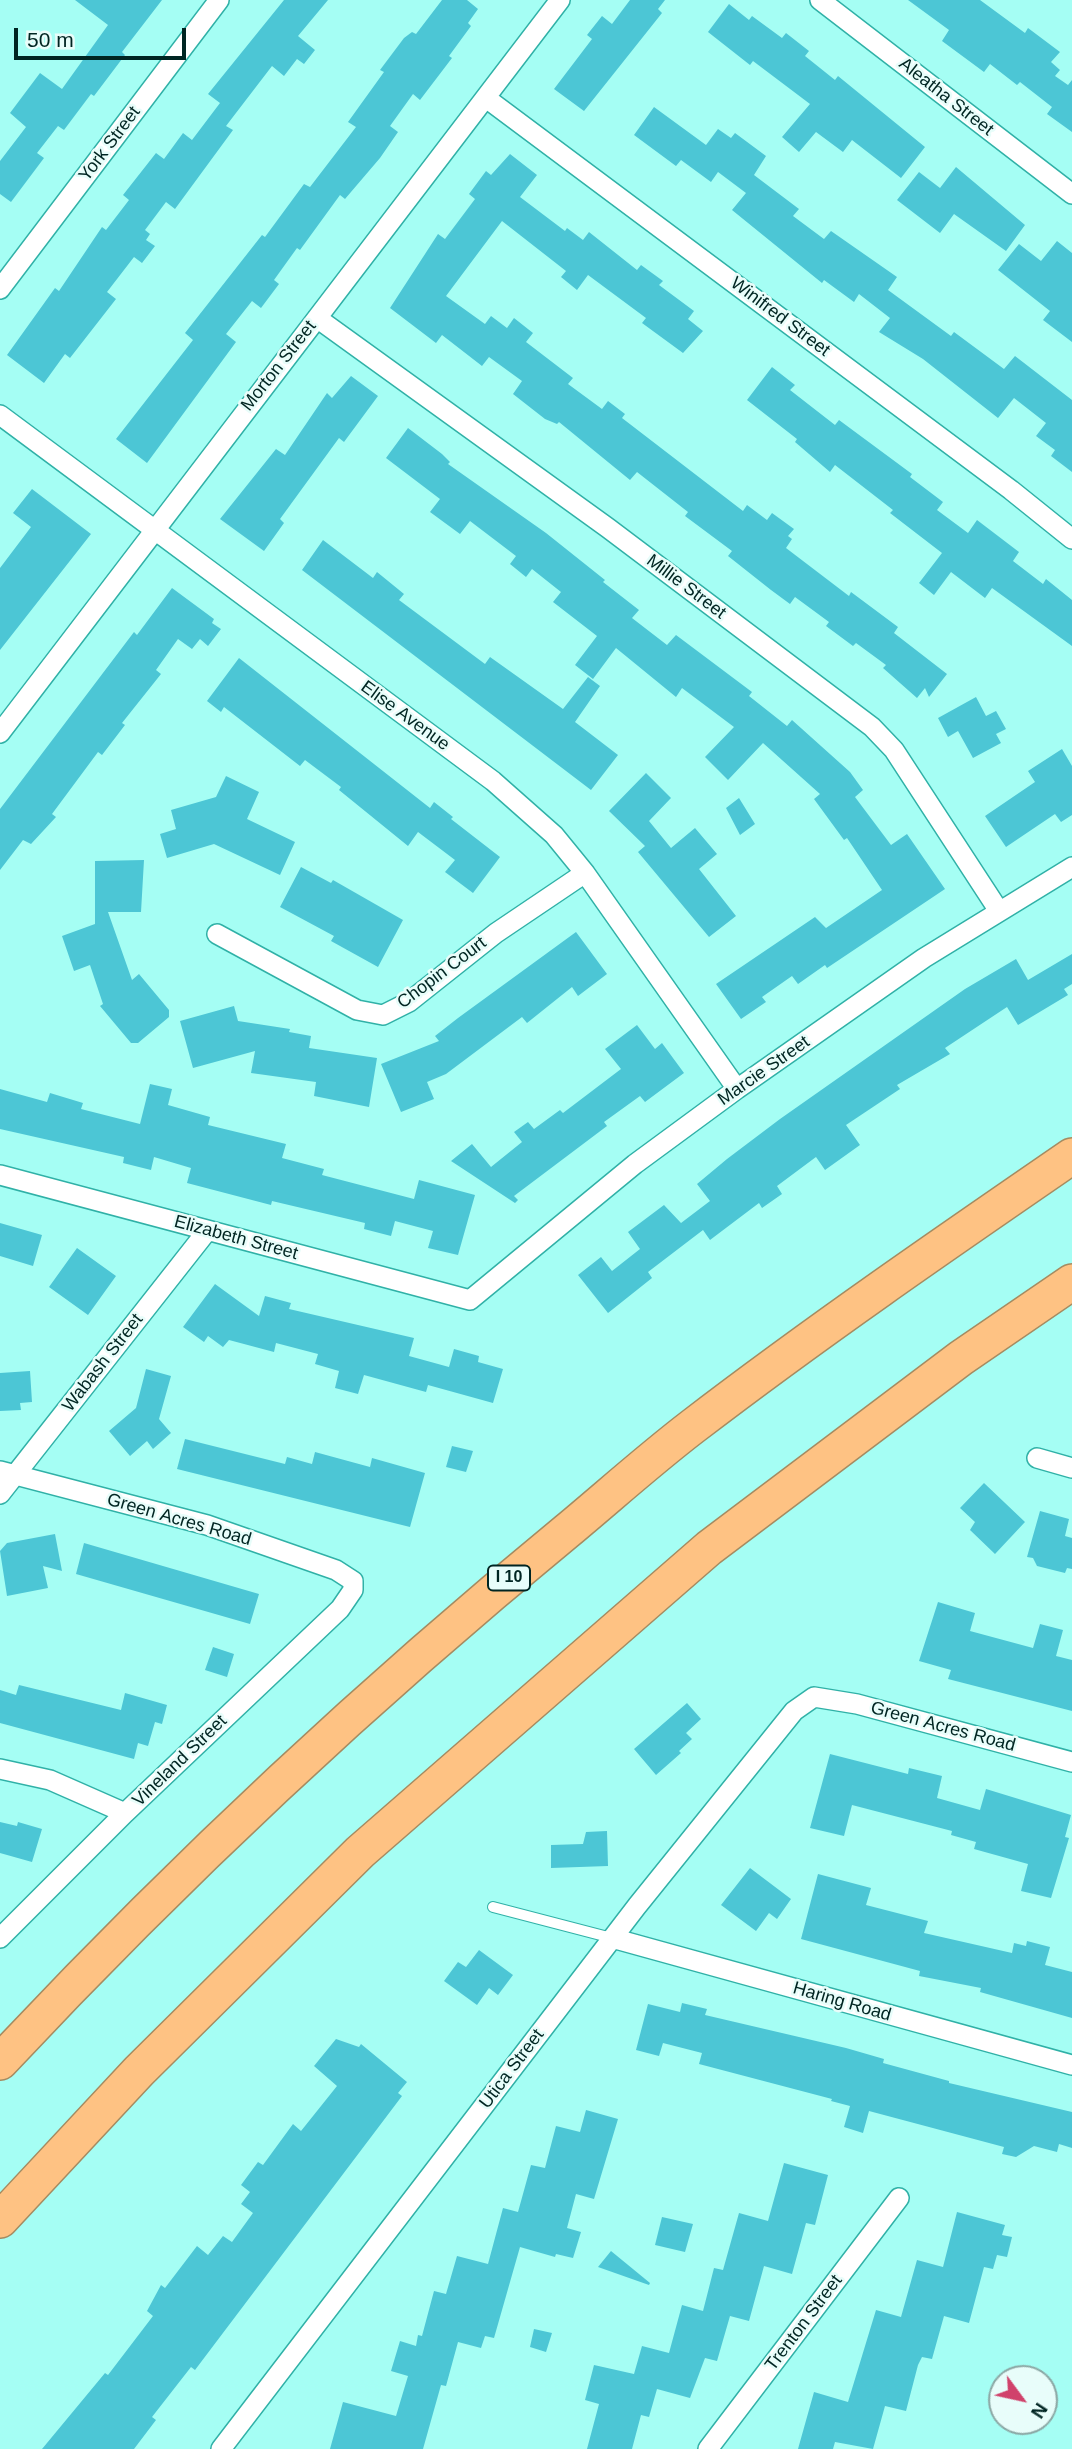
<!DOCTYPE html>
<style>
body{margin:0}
#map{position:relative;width:1072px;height:2449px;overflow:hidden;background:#a5fef4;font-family:Arial,sans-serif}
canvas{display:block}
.north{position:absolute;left:988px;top:2365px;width:70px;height:70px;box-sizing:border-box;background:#e8fdfa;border:2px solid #8ba7a4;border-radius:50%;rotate:123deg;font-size:19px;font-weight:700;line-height:28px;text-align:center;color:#002522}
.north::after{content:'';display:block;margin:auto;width:24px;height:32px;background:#d0426b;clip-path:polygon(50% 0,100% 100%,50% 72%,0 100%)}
.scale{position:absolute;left:14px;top:28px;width:172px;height:32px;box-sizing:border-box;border:4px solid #002522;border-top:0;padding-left:9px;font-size:21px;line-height:24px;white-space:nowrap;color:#002522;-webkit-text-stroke:5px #e8fdfa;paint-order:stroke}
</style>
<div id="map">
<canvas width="1072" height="2449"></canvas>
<div class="north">N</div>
<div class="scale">50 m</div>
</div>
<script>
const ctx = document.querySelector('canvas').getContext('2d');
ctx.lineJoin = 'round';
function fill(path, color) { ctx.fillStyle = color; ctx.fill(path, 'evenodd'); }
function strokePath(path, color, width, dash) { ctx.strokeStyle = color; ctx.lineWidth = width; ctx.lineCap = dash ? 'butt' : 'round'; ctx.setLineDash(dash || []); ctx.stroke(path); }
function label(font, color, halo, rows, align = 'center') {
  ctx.font = font + ' Arial,sans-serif'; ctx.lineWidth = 5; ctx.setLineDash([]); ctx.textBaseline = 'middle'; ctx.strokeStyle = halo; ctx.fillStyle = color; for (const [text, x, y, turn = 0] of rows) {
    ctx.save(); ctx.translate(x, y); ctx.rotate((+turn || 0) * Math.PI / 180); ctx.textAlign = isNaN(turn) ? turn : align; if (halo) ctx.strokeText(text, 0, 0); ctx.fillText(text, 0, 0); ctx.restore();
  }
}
fill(new Path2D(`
 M75,0H162L122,52L125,55L94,96L91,94L64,130L58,126L37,153L44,158L11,202L0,194V161L26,127L10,113L40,73L62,89L108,25Z
 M284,0H328L298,36L315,50L304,64L297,59L284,76L272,66L226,126L233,130L175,209L166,202L145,230L150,234L146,240L155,246L142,263L134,257L107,292L116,299L70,358L65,354L44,383L7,355L55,288L59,291L102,227L106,230L129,200L123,195L156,153L164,159L183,133L192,140L220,103L208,94Z
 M442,0H467L478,9L468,23L471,26L449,56L452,58L420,100L413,94L390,126L398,132L380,158L345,199L340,195L300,250L297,248L274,280L279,284L261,308L252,301L226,334L236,342L147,463L116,439L193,340L185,333L262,235L265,237L304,184L310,187L356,127L348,122L384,72L380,70L404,38L412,32L416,34Z
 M630,0H665L658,9L662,13L584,111L554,89L592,39L587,35L602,16L612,24Z
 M908,0H980L1025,33L1028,28L1060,52L1051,62L1060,70L1055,76L1068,85L1072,80V132L1047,114L1052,107L1020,82L1017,85L990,64L984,72L942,41L949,30Z
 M729,4L749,20L752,16L782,38L786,33L809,51L805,56L835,80L838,76L925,147L901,178L852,140L843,152L816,132L799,152L782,137L810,104L753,61L750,65L708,32Z
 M654,107L706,145L718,129L731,138L735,133L766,156L754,175L799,209L793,216L824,239L831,231L897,277L888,290L951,336L954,332L1004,369L1015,356L1072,400V472L1051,456L1055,450L1036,436L1046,423L1014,398L998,418L923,359L879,332L890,318L859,294L854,302L824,280L822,283L732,210L746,193L718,172L711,182L681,160L676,166L634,135Z
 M510,154L537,175L520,197L565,231L567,228L583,240L589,232L637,270L641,265L663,281L659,285L694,311L688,319L703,331L683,353L642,323L646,318L588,275L577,290L561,277L566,271L502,221L446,296L485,324L491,316L507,328L514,318L533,333L526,342L573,378L568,384L602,409L608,401L625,414L622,418L743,511L747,505L767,520L772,513L794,529L788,536L792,539L786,548L849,596L851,592L898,627L894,633L947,674L929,697L925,688L917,698L883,668L886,665L856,643L853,646L826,626L829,622L795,597L790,604L771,590L728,556L732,551L685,516L688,512L637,472L630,480L559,422L557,424L545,419L513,394L522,381L489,357L482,366L442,335L436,343L390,308L438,234L445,239L475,199L469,194L486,171L491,175Z
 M956,167L1025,225L1006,251L954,214L940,233L897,200L919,172L940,188Z
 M1057,241L1072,253V342L1043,320L1050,311L998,270L1019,244L1041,261Z
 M772,367L795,385L790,390L835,425L839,420L912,474L910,477L943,502L937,510L968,533L977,520L1019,552L1013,561L1043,584L1046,579L1072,600V646L992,588L985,598L951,572L934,595L919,583L942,553L890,513L893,510L835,465L830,472L795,442L797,439L747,400Z
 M351,376L378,396L344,442L339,438L280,519L284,523L264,551L220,519L276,449L285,455L327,393L332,398Z
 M408,428L442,454L450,462L448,464L546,533L605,580L603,582L639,610L632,618L667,645L676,635L752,692L749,696L787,726L792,720L850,772L863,790L855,797L891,845L907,834L945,889L827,968L825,965L798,984L792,976L762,997L766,1002L741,1019L716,984L815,917L826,928L882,890L847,838L844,840L814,799L820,794L763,743L728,780L705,757L734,727L682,688L676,697L616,648L593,679L575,665L597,636L553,602L561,592L532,569L526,577L510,564L516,556L470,521L460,534L430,512L440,499L386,458Z
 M32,489L91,534L0,650V568L31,527L13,513Z
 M323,540L373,578L377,572L404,594L399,600L485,664L490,657L563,709L588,677L600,686L575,722L618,755L591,790L302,570Z
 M172,588L214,619L212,623L221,629L208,646L200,639L192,649L178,639L156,670L161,674L122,723L125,725L102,755L98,752L52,814L56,817L31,844L23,840L0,870V809L134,632L137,635Z
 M239,658L430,808L434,802L453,817L451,819L500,857L473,893L445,872L455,860L418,832L408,846L339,790L341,787L305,760L300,766L224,707L221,712L207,701Z
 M976,697L986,716L996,711L1006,729L996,734L1001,743L973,758L958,731L948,737L938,718Z
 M1062,749L1072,766V815L1061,822L1055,814L1006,847L985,816L1035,782L1028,771Z
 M646,773L671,798L649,821L671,848L695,828L717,854L699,869L736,916L709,937L638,852L645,846L609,811Z
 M226,776L259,792L247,819L295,842L280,875L214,844L167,858L160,834L176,829L171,810L216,797Z
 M739,798L755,824L740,835L726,808Z
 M144,860L141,912H108L132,980L139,974L169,1010V1017L138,1043H131L100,1006L103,1004L90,965L74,971L62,936L95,924V861Z
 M301,867L331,883L333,880L403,920L378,967L331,941L334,936L280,907Z
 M576,932L607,974L578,996L572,987L527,1023L522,1017L446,1074L427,1082L434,1099L401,1112L381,1064L439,1041L435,1036L458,1018Z
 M1072,954V984L1064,989L1068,995L1018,1025L1007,1007L945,1048L950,1054L897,1085L900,1089L846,1125L860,1145L825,1170L816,1157L777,1186L782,1194L762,1208L759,1203L710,1240L703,1230L648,1272L652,1278L608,1313L578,1275L601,1257L612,1271L640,1249L628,1232L664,1205L681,1223L710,1201L697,1184L727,1159L780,1119L965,989L1016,959L1028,980Z
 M234,1006L238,1021L290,1029L289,1032L311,1036L309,1048L377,1058L369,1107L314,1096L316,1082L251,1073L255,1051L193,1068L180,1021Z
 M637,1025L655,1049L662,1043L684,1073L645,1102L640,1096L604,1122L607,1126L514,1196L518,1200L515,1203L451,1161L472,1144L491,1167L522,1142L514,1132L528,1122L534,1129L560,1110L563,1113L621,1069L605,1049Z
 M150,1084L172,1089L168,1105L210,1117L208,1125L286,1144L282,1158L324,1169L322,1175L414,1199L419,1180L475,1195L458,1255L428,1248L433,1231L395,1221L391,1236L364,1229L365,1223L272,1201L271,1205L187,1183L191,1168L154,1157L151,1170L123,1163L124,1157L0,1129V1089L47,1102L50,1093L83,1103L81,1109L140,1124Z
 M0,1223L42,1235L33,1266L0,1256Z
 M77,1248L116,1276L88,1315L49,1287Z
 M215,1284L259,1316L265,1296L291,1303L289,1309L414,1338L409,1356L449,1367L454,1349L479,1356L478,1362L503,1369L493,1403L428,1385L426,1392L364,1375L358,1394L335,1388L339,1371L315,1364L318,1354L276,1343L274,1352L229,1340L223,1347L208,1336L204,1342L183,1327Z
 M146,1369L171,1376L159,1419L171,1433L153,1449L147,1441L130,1456L109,1431L136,1408Z
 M30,1371L32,1402L20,1403L21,1410L0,1411V1373Z
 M185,1439L285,1464L287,1457L312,1464L315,1452L370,1467L372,1458L425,1473L410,1527L177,1469Z
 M452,1446L473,1451L466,1472L446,1467Z
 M984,1483L1025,1522L995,1554L970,1530L975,1522L960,1508Z
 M1040,1511L1069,1519L1065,1536L1072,1538V1569L1067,1568L1065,1573L1037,1566L1033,1558L1027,1557Z
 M55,1534L62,1571L43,1566L48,1588L7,1596L0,1551L7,1543Z
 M84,1543L259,1594L250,1624L76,1574Z
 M938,1602L975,1613L970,1631L1033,1648L1040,1624L1063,1630L1056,1656L1072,1660V1711L948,1679L951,1670L919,1661Z
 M213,1647L234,1654L227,1677L205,1670Z
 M19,1685L121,1710L125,1693L167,1705L162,1724L155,1722L148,1746L138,1743L134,1759L0,1723V1690L16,1695Z
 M687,1703L701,1719L686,1733L692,1739L679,1751L681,1753L656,1775L634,1749Z
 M830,1754L908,1774L909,1768L942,1776L937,1798L980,1810L986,1789L1071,1815L1065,1837L1069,1838L1051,1898L1021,1891L1028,1864L974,1849L976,1842L951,1835L952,1831L852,1805L844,1836L810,1828Z
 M0,1822L17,1826L18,1822L42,1829L32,1862L0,1853Z
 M607,1831L608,1866L551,1868V1845L583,1844L586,1832Z
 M750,1868L791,1899L777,1919L769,1913L756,1931L721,1905Z
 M818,1874L871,1888L866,1905L928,1921L924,1933L1012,1953L1014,1943L1026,1946L1027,1941L1050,1947L1045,1965L1072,1972V2018L980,1992L981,1988L919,1976L920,1971L801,1939Z
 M479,1950L513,1975L498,1995L489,1988L477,2005L444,1981L458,1962L466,1967Z
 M682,2003L707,2009L705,2015L846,2048L884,2059L883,2063L949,2081V2083L1072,2112V2148L1059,2144L1057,2152L1034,2146L1016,2157L1002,2154L1004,2147L869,2111L863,2133L844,2127L850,2106L831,2101L832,2099L699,2064L702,2053L663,2043L659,2056L636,2050L648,2004L680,2012Z
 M336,2039L359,2047L361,2044L407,2082L398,2093L402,2096L195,2370L191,2367L152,2417L156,2420L134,2449H42L105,2373L108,2375L153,2316L147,2311L161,2285L165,2288L197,2246L208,2255L223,2236L232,2242L253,2213L241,2204L250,2192L241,2185L258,2162L263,2165L293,2124L301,2131L337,2086L314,2066Z
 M586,2110L618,2119L594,2199L576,2194L567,2228L581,2232L573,2258L556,2254L555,2257L520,2247L494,2338L485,2336L481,2348L458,2342L446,2386L441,2385L423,2449H330L343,2402L396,2416L408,2376L391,2371L400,2341L416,2346L418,2335L422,2336L434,2291L446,2294L457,2256L488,2264L503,2208L518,2212L531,2165L545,2168L556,2126L580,2132Z
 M784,2163L828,2175L815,2225L806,2223L792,2274L764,2266L749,2321L730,2316L717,2361L705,2358L690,2398L657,2389L649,2417L641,2415L632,2449H587L599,2404L585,2400L594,2365L634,2374L642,2346L669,2353L682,2305L703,2311L714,2268L723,2270L739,2213L768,2221Z
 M957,2212L1005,2225L1002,2235L1012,2237L1007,2257L997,2255L993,2269L984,2267L969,2323L944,2316L932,2359L922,2357L918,2365L906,2411L885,2406L873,2449L835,2442L833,2449H798L814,2392L848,2402L876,2310L901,2317L917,2260L943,2267Z
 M662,2217L693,2224L685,2252L655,2245Z
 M611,2251L650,2283L649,2285L598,2267Z
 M534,2329L552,2333L546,2352L530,2347Z`), '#4cc6d5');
const lane = new Path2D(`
 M493,1907L612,1938`);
const street = new Path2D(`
 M820,0L1072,194
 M486,98L1011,490L1072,539
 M0,289L219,0
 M317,318L608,528L872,727L894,750L999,911
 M0,415L493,781L554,835L585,873L737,1089
 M0,733L560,0
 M217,934L357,1010L383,1015L409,1002L496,933L585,873
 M0,1175L470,1300L635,1164L737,1089L924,958L1072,867
 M1037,1458L1072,1468
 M0,1471L207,1525L336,1570L353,1581V1590L340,1609L125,1813L0,1938
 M0,1494L207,1231
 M0,1769L50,1780L125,1813
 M612,1938L1072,2065
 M221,2449L637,1906L794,1711L814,1697L857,1704L1072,1762
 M708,2449L899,2198`);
const highway = new Path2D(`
 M0,2062C177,1873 367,1695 567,1531C609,1496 649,1460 692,1427C816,1332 944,1244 1072,1156
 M0,2220L139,2071L360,1852L709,1548L961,1358L1072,1282`);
strokePath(lane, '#30b1a7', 12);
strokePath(street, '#30b1a7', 22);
strokePath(highway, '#a58b61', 38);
strokePath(lane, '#fff', 10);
strokePath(street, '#fff', 19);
strokePath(highway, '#fec283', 35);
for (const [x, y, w] of [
 [509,1578,42]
]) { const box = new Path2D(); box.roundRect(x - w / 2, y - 12.5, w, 25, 5); ctx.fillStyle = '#e8fdfa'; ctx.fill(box); strokePath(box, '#002522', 2); }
label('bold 16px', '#002522', null, [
 ["I 10",509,1578]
]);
label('18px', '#002522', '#e8fdfa', [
 ["Aleatha Street",946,97,38],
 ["York Street",110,144,-53],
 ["Winifred Street",780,317,37],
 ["Morton Street",279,366,-52],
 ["Millie Street",686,587,37],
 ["Elise Avenue",405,716,36],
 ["Chopin Court",442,973,-37],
 ["Marcie Street",764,1071,-35],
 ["Elizabeth Street",236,1238,15],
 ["Wabash Street",103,1363,-52],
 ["Green Acres Road",179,1520,16],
 ["Green Acres Road",943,1727,15],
 ["Vineland Street",180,1761,-44],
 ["Haring Road",842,2002,16],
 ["Utica Street",512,2069,-53],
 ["Trenton Street",804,2323,-53]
]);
</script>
